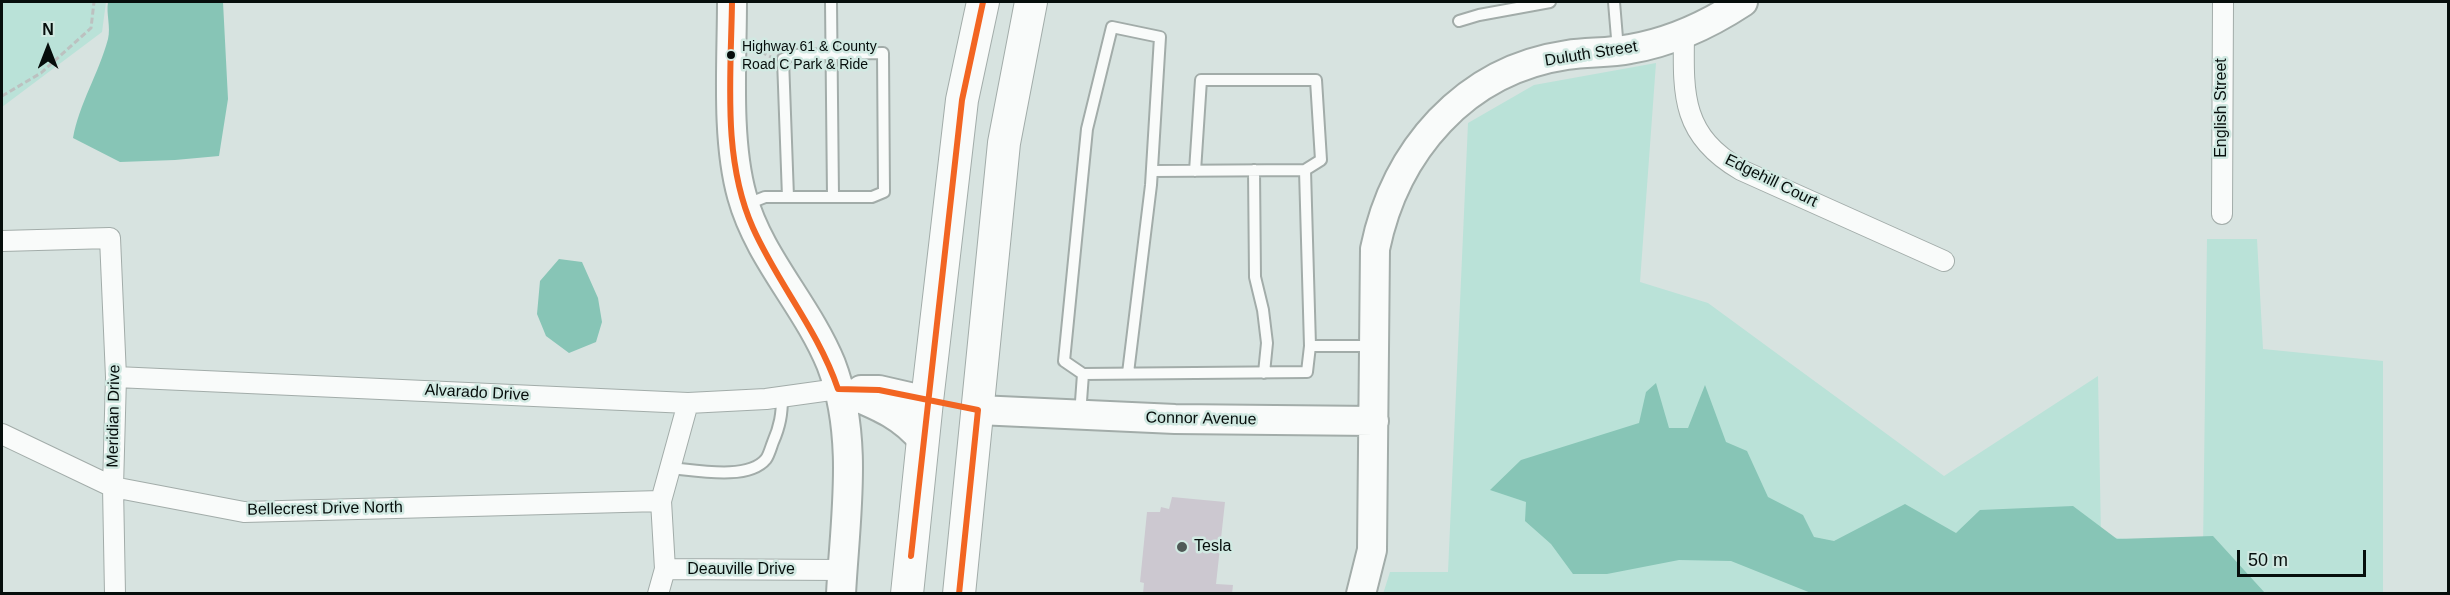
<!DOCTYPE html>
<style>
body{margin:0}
#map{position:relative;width:2450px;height:595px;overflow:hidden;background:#d7e3e0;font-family:Helvetica,sans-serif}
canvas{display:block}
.frame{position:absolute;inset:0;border:3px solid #060e0c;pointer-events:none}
.north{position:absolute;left:18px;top:18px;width:60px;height:60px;-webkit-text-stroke:4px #d1e9e2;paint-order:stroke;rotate:0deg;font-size:16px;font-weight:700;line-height:24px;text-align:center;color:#060e0c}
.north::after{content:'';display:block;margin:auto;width:21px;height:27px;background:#060e0c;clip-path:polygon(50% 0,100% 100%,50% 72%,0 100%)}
.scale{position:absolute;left:2237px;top:550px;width:129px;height:27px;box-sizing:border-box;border:3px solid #060e0c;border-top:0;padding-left:8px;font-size:18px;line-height:21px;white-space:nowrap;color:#060e0c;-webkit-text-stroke:4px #d1e9e2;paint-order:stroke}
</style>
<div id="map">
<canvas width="2450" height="595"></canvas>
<div class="frame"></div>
<div class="north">N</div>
<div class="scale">50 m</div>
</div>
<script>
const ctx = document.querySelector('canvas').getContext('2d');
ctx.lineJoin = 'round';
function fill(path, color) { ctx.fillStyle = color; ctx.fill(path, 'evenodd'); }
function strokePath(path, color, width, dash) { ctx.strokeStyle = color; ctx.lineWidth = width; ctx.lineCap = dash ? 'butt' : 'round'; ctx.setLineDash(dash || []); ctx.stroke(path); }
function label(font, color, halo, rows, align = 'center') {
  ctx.font = font + ' Helvetica,sans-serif'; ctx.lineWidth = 5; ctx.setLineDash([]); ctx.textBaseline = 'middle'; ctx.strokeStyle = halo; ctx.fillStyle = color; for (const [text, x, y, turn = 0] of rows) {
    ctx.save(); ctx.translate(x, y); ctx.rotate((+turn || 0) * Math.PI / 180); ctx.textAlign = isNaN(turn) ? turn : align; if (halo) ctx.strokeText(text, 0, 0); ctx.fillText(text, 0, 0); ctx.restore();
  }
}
fill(new Path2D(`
 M2,2H106L102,32L2,107Z
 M1656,63L1640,282L1708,303L1944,476L2098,376L2101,536L2203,548L2207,239H2257L2263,349L2383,361V593L1383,594L1390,572H1448L1468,123L1534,85Z`), '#bae2d8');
fill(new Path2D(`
 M108,2H223L228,99L219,156L175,160L120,162L73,138C79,104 99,73 108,39C111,27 106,14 108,2Z
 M559,259L582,262L598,298L602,322L596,342L569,353L546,336L537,314L540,281Z
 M1656,383L1669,428H1688L1705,385L1726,442L1747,451L1768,497L1803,515L1814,537L1834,541L1905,504L1956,533L1980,510L2073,506L2117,539L2213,536L2265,593H1811L1731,561L1679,560L1607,574H1573L1551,544L1525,521L1526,502L1490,490L1521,460L1639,423L1646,392Z`), '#87c5b6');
fill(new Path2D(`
 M1172,497L1225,502L1216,584L1233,585L1232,594H1143L1144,583L1140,582L1147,512H1160L1161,507L1169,509Z`), '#ccc8d0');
const lane = new Path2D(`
 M831,2L833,197
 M1614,2L1618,50
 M1459,21L1479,15L1550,2
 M1254,170L1255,277L1263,310L1267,343L1264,373
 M1152,171L1305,170L1321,160L1316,80H1201L1195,171
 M745,205L765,197H872L884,192L883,53L792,55L783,59L788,197
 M1310,346H1372
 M1083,374L1064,361L1087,129L1112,27L1160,37L1151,185L1128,373
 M1080,415L1083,374L1307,372L1310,346L1305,170
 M670,468C695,470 748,481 766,459C769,455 771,447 773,442C780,426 782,414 782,397`);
const street = new Path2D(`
 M1684,35C1683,96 1682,136 1741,170L1944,261
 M2222,214L2223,2
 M2,241L110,238L116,377L113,487L115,594
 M116,377L688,403L766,399L838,389
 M2,434L113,487L244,512L661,501
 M665,569L842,570
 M658,594L665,569L661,501L688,403`);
const secondary = new Path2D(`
 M732,2C732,61 726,139 742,196C759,258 807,305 831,364C859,437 845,518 841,594
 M838,389C870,403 900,412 923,441
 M861,390H879L927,401
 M978,410L1175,419L1374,421
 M1361,594L1372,550L1375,249C1395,151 1464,70 1567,55C1588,52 1609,53 1630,49C1672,42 1708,25 1743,2`);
const primary = new Path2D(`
 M907,594L927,401L962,100L983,2
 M959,594L1004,143L1031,2`);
strokePath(lane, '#a2aca9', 14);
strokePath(street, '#a2aca9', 22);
strokePath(secondary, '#a2aca9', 32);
strokePath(primary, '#a2aca9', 34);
strokePath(new Path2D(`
 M753,48L771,57
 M2,96L41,73L91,28L94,2`), '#bcc1c0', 3, [6, 3]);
strokePath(lane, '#f9fbfa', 10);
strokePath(street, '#f9fbfa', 20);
strokePath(secondary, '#f9fbfa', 28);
strokePath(primary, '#f9fbfa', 32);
strokePath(new Path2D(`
 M732,2C731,76 722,159 753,228C778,284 818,330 838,389L879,390L978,410L959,594
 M911,556L962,100L983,2`), '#f26522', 6);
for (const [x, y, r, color] of [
 [731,55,5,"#060e0c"],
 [1182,547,6,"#4f5956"]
]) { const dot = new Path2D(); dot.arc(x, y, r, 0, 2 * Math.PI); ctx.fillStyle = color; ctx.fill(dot); strokePath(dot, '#d1e9e2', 2); }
label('14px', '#060e0c', '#d1e9e2', [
 ["Highway 61 & County",742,47],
 ["Road C Park & Ride",742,65]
], 'left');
label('16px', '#060e0c', '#d1e9e2', [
 ["Duluth Street",1591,54,-9],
 ["English Street",2222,108,-90],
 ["Edgehill Court",1771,181,26],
 ["Alvarado Drive",477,393,3],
 ["Meridian Drive",114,416,-89],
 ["Connor Avenue",1201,419,1],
 ["Bellecrest Drive North",325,509,-1],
 ["Deauville Drive",741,570]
]);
label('16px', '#060e0c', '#d1e9e2', [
 ["Tesla",1194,547]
], 'left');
</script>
